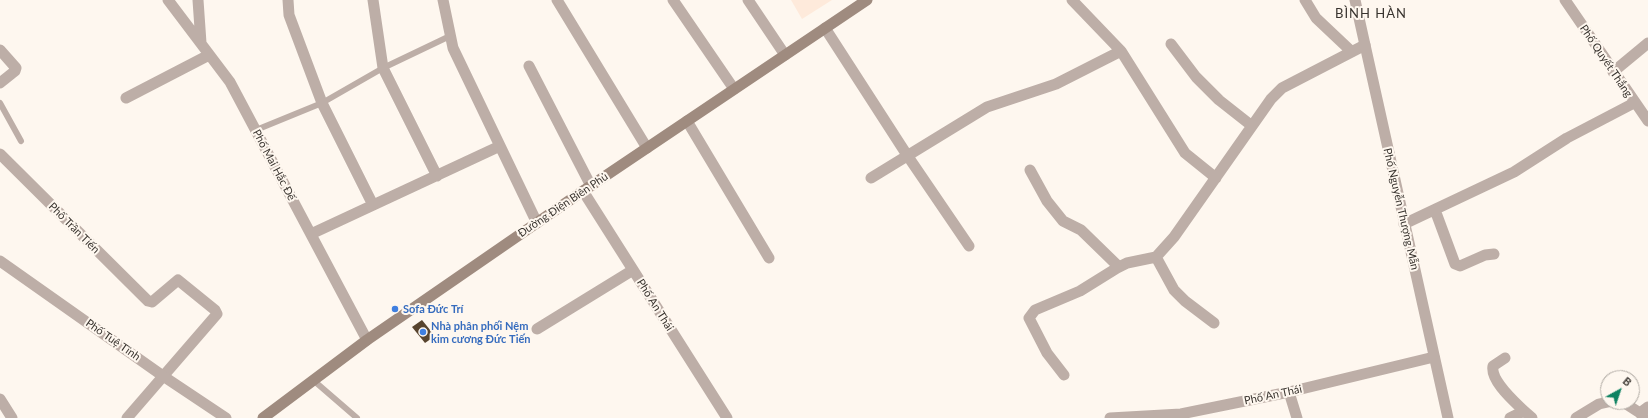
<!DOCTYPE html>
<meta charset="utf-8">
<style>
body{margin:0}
#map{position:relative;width:1648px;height:418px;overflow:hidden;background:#fef7ef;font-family:Lato,sans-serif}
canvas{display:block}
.north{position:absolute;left:1600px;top:370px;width:40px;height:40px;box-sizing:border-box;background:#fef7ef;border:1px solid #afa9a2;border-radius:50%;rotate:40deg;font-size:11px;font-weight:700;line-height:16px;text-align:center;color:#38332e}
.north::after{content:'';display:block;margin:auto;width:14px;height:18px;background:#0d8261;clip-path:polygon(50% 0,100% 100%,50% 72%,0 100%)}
</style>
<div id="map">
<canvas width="1648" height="418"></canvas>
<div class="north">B</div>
</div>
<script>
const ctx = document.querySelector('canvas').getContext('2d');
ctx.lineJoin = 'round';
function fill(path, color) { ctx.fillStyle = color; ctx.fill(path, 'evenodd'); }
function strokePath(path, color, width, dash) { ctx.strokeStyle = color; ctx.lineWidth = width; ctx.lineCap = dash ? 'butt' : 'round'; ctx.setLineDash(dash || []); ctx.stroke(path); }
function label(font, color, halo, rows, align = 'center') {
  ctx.font = font + ' Lato,sans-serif'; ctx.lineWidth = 4; ctx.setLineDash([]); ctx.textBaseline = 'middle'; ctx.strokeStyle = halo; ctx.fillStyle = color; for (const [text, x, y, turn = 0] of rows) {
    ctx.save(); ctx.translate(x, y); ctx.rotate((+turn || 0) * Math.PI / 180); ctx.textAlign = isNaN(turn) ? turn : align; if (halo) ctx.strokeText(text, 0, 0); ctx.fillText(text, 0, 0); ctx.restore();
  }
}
fill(new Path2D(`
 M791,0H832L802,19Z`), '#feeadb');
fill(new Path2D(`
 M422,320L435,336L425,343L412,327Z`), '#58442e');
strokePath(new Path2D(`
 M0,103L21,141
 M256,130L322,103L383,68L450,36
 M313,380L357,418`), '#bdaea7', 6);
strokePath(new Path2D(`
 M168,0L230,82L367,340
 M198,0L201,43
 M288,0L289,15L322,103L373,205
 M373,0L383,68L437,176
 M443,0L453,48L537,223
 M557,0L647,148
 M673,0L734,89
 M748,0L785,55
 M1072,0L1121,51L1185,153L1216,178
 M1305,0L1316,18L1352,52
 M1565,0L1648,121
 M825,28L907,155L969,246
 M1171,44L1196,77L1219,100L1252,126
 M0,50L16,68L15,71L0,83
 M529,66L591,186
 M1613,72L1648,43
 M126,98L209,55
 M687,121L769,258
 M0,154L148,301L152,302L178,280L215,310L217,314L127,418
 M1030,170L1047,201L1063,221L1081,230L1119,267
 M871,178L987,107L1056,84L1121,51
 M583,191L727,418
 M1435,210L1455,264L1460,266L1485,255L1494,254
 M1404,224L1514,172L1567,138L1634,103
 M311,234L500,146
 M1156,257L1174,290L1185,301L1214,323
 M537,329L633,270
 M1505,358L1493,366C1490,381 1515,402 1524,411
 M1064,375L1047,353L1029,318L1035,310L1080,291L1117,268L1127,263L1156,257L1174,237L1271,99L1282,88L1365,45
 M1289,392L1297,418
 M0,399L12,418
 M1623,402L1640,413L1644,418
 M1640,413L1648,407
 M1110,418L1181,414L1289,392L1434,357
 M1510,418L1524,411L1532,418
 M1576,418L1599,404L1608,402`), '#bdaea7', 11);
strokePath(new Path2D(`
 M1355,0L1448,418
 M0,261L163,376L226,418`), '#bdaea7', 11);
strokePath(new Path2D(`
 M263,418L367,340L583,191L867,0`), '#9f8b7f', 11);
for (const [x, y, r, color] of [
 [395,309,4,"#3f7fe0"],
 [423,332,4,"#3f7fe0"]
]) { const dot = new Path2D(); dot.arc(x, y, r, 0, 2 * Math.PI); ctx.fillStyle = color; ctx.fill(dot); strokePath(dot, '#fef7ef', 1.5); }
label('11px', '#38332e', '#fef7ef', [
 ["Phố Quyết Thắng",1606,61,56],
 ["Phố Mai Hắc Đế",274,165,62],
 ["Đường Điện Biên Phủ",563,205,-34],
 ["Phố Nguyễn Thượng Mẫn",1401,209,77],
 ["Phố Trần Tiến",74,228,45],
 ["Phố An Thái",655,305,58],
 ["Phố Tuệ Tĩnh",113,340,35],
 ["Phố An Thái",1273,395,-12]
]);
label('bold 11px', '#366cbe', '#fef7ef', [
 ["Sofa Đức Trí",403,309],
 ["Nhà phân phối Nệm",431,326],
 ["kim cương Đức Tiến",431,339]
], 'left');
ctx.letterSpacing = '1px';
label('13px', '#38332e', '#fef7ef', [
 ["BÌNH HÀN",1371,14]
]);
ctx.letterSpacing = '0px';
</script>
